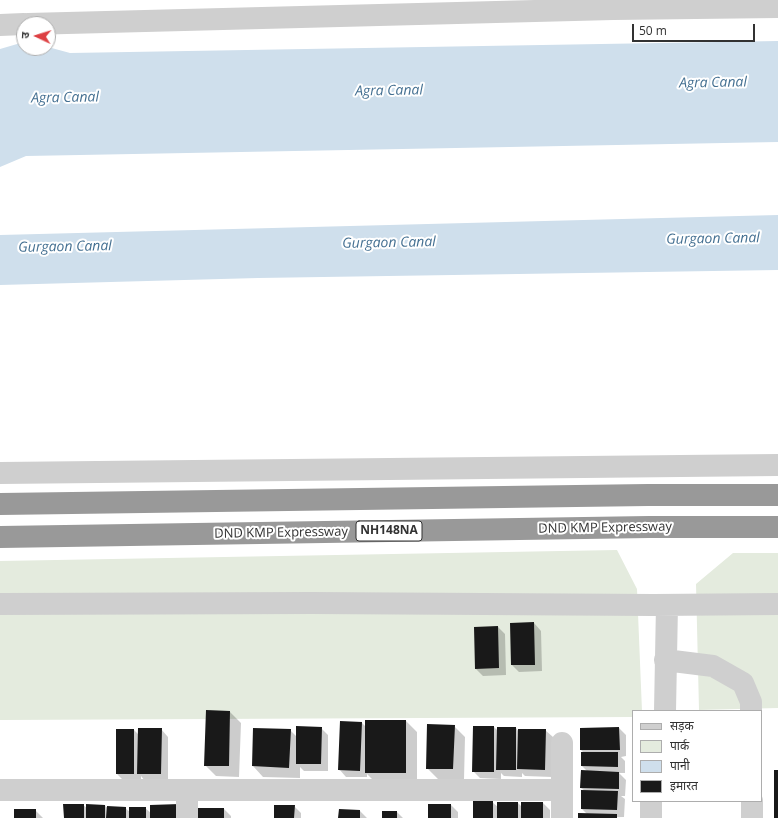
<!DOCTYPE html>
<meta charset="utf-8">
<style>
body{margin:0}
#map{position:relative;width:778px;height:818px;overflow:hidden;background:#fff;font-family:"Open Sans","Noto Sans Devanagari",sans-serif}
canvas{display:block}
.legend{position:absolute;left:632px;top:710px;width:130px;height:92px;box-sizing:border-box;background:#fff;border:1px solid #adadad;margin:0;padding:5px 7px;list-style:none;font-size:12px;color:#323232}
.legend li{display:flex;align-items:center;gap:8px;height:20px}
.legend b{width:20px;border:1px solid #adadad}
.north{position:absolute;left:16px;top:16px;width:40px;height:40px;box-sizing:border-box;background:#fff;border:1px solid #adadad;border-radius:50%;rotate:274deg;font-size:11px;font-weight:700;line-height:16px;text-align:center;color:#323232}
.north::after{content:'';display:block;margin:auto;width:14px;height:18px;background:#dd4043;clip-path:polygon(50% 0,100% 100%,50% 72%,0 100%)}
.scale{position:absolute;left:632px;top:24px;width:123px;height:18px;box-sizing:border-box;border:2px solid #323232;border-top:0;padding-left:5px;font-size:12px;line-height:14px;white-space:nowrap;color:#323232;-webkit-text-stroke:3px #fff;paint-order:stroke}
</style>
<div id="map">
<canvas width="778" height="818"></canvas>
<ul class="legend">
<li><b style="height:5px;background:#cfcfcf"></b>सड़क</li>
<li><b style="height:11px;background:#e4ebde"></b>पार्क</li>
<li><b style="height:11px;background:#cfdfec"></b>पानी</li>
<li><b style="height:11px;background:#191919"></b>इमारत</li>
</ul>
<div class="north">उ</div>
<div class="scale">50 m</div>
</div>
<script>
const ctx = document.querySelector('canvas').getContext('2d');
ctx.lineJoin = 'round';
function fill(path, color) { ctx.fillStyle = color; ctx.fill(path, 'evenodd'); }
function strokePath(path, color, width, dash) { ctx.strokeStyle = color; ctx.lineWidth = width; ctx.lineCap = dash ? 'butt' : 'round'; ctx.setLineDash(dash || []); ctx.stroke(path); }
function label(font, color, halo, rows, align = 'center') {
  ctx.font = font + ' "Open Sans",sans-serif'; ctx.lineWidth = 4; ctx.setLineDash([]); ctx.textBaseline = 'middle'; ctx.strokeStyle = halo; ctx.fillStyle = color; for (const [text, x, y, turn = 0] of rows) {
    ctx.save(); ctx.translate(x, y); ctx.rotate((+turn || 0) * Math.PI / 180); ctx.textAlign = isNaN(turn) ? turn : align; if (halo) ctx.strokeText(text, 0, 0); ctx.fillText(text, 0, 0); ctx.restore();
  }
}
fill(new Path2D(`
 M617,550L637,589L642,711H633V717L0,720V561Z
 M733,553H778V708L699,710L696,584Z`), '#e4ebde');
fill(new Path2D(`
 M778,41V142L26,156L0,167V49L24,42V48H48V47L70,53Z
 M778,215V270L258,278L0,285V235Z`), '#cfdfec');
fill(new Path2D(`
 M534,623L541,631L542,671L519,672L512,665Z
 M498,627L505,634L506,675L483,676L476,669Z
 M230,712L241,723L239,777L216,776L205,765Z
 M366,721H406L417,732V784H377L367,774V777H346L339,769L341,722L362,723L366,727Z
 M454,726L465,737L464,780L438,779L427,768Z
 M494,727L498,731L516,728L519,732L545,730L553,737L552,777L525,776L522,773V777L504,776L501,773V779L480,778L473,771Z
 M321,728L328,735V771H304L300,767V778L263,777L253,766L290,730L297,737Z
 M619,728L626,735V756L621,757L625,761V773H619L626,780L625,796H621L625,799L624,817L579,818L587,814L582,809L585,791L581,788L588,772L582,766V753H584L581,750V729Z
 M161,729L168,737V781H145L141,776V781H124L117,774L134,730L139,735Z
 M492,802L498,807L518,803L522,807L543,803L550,810V818H474Z
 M83,805L87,808L105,805L106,807L125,808L130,812L145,808L151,813L191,818H65Z
 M451,805L458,812V818H429Z
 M294,806L301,813V818H275Z
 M224,809L231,816V818H199Z
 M35,810L43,818H15Z
 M360,811L367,818H339Z
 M397,812L403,818H383Z`), '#0003');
fill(new Path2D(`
 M534,622L535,665H511L510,623Z
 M498,626L499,668L475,669L474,627Z
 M206,710L230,711L229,766H204Z
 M365,720H406V773H365Z
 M340,721L362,722L360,771L338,770Z
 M427,724L455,725L453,769H426Z
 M296,726L322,727L321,764H296Z
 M473,726H494V772H472Z
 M497,727H516V770H496Z
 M619,727L620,750H580V728Z
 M138,728H162L161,774H137Z
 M253,728L291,729L289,768L252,766Z
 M116,729H134V774H116Z
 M518,729H546L545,770L517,769Z
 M581,752H618V767L581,766Z
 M581,770L619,772V789L580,788Z
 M774,770H778V818H774Z
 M581,790L618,791L617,810L581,809Z
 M473,801H493V818H473Z
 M497,802H518V818H497Z
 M521,802H543V818H521Z
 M63,804H84V818H64Z
 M86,804L105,805V818H86Z
 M180,804L181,818H150V805Z
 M428,804H451V818H428Z
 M274,805H295L294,818H274Z
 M107,806L126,807V818H106Z
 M129,807H146V818H129Z
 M198,808H224V818H198Z
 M14,809H36V818H14Z
 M339,809L360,810V818H338Z
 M382,811H397V818H382Z
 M578,813L617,814V818H578Z`), '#191919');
strokePath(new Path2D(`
 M28,24L613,9L778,7
 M0,25L24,24
 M0,473L778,465
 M0,604L312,603L654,605L778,604
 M665,660L713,666L743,683L751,702V711
 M665,711L667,605
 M562,743V818
 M0,790H562
 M187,818V790
 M651,818V801
 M752,818V801`), '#cfcfcf', 22);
strokePath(new Path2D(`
 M0,504L648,495H778
 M0,537L649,527H778`), '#999', 22);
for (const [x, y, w] of [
 [389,531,66]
]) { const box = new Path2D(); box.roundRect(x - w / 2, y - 10, w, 20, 3); ctx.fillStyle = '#fff'; ctx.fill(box); strokePath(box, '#323232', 1); }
label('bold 12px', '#323232', null, [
 ["NH148NA",389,531]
]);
label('13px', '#323232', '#fff', [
 ["DND KMP Expressway",605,528,-1],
 ["DND KMP Expressway",281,533,-1]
]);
label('italic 14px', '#436f91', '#fff', [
 ["Agra Canal",713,83,-1],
 ["Agra Canal",389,91,-1],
 ["Agra Canal",65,98,-1],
 ["Gurgaon Canal",713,239,-1],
 ["Gurgaon Canal",389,243,-1],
 ["Gurgaon Canal",65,247,-1]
]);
</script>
